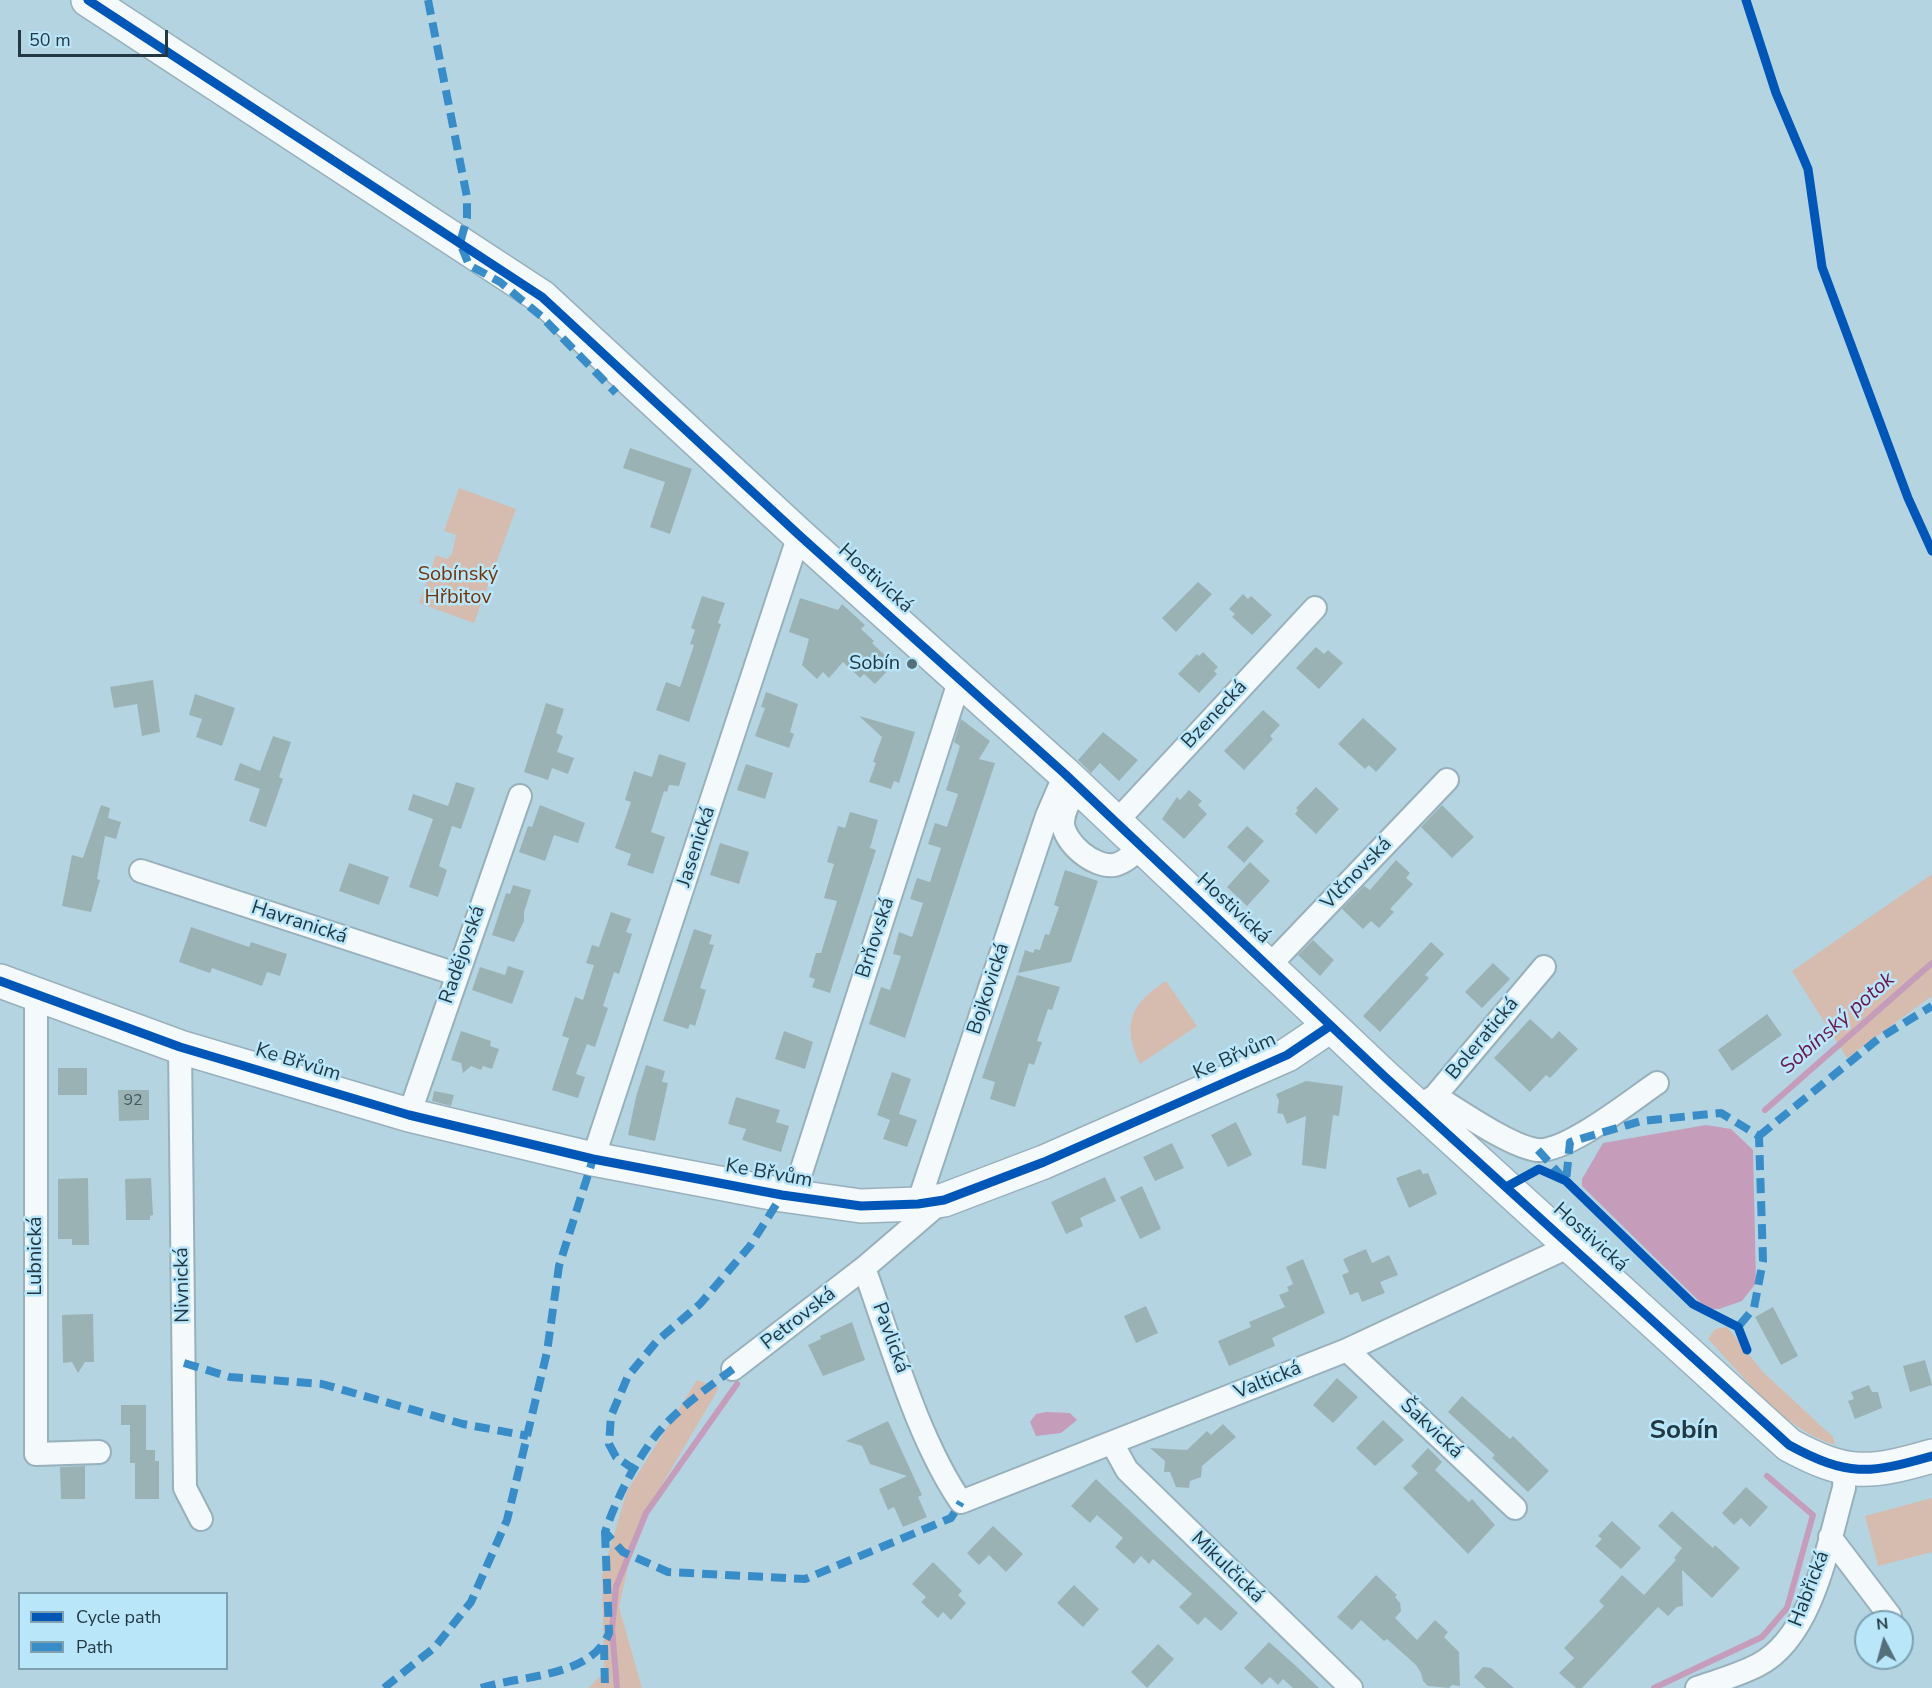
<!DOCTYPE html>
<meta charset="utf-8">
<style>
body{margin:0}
#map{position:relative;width:1932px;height:1688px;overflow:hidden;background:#b5d4e2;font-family:"Nunito Sans",sans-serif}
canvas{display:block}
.legend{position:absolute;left:18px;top:1592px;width:210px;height:78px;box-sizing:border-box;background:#bae6fa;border:2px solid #7da1b1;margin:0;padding:8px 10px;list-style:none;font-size:18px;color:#223943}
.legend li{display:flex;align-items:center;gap:12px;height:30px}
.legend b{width:30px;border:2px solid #7da1b1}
.north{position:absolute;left:1854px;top:1610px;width:60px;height:60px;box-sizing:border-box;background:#bae6fa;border:2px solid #7da1b1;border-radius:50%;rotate:354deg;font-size:16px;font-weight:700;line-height:24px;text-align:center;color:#223943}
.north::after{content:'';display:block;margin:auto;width:21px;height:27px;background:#556f7b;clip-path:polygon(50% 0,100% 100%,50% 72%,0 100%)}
.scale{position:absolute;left:18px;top:30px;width:150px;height:27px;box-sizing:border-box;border:3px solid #223943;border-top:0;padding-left:8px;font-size:18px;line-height:21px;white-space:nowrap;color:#223943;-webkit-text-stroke:4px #bae6fa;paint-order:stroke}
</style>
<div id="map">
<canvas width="1932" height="1688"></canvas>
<ul class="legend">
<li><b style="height:8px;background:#0057b8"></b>Cycle path</li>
<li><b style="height:8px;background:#388dc8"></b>Path</li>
</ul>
<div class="north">N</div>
<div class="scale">50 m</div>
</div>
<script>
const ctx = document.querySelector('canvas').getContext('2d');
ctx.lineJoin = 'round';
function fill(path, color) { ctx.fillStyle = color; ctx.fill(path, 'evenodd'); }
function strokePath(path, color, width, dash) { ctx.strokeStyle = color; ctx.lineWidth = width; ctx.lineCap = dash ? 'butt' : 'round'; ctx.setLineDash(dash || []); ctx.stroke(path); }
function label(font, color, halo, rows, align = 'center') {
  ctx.font = font + ' "Nunito Sans",sans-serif'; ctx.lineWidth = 5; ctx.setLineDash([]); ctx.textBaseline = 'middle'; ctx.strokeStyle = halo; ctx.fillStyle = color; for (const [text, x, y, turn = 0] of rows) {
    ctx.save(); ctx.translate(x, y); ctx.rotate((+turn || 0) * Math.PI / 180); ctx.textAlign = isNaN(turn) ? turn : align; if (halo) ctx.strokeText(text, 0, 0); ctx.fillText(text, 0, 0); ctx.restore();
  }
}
fill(new Path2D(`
 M459,488L516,509L474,623L419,603L436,555L447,559L452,554L456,535L444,531Z
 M1932,874V996L1847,1058L1792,971Z
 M1166,981L1197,1026L1140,1064C1121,1024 1131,1003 1166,981Z
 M1727,1327L1763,1372L1833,1437L1835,1445C1783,1429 1744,1377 1708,1339L1715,1329Z
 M697,1380L719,1388L637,1527L619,1607L642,1688H589L604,1672L602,1575L627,1491Z
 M1932,1498V1552L1878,1566L1865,1516Z`), '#d5bcaf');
fill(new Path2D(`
 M1706,1125L1731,1129L1753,1150L1756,1283L1742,1301L1719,1309H1712L1701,1303L1582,1186V1179L1603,1143Z
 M1046,1412L1070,1413L1077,1420L1061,1433L1036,1436L1030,1422L1036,1414Z`), '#c59cba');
strokePath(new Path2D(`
 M1765,1110L1932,963
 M617,1688L612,1629L616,1587L646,1513L737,1384
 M1654,1688L1762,1637L1787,1608L1813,1515L1767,1476`), '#c59cba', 6);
fill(new Path2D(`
 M630,448L692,469L670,534L650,527L665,482L623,468Z
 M1198,582L1212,594L1176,632L1162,618Z
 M1243,594L1248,599L1251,596L1272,615L1252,635L1232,617L1235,614L1229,609Z
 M702,596L725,603L718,623L721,624L689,722L656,710L666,682L680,687L694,645L690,644L695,630L691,628Z
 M800,598L838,610L842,604L865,625L861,629L874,641L872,643L894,664L875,684L864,674L860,678L843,662L829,678L823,672L817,679L802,665L809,639L789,632Z
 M1316,647L1324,654L1328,650L1343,663L1319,689L1296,668Z
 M1203,652L1218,667L1214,671L1217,674L1199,693L1178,674L1197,654L1199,656Z
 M153,680L160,732L142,736L137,704L114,708L110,687Z
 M766,692L798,704L790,732L794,734L789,748L755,736L765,708L761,707Z
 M195,694L235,708L222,746L196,737L202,719L189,715Z
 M546,703L564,709L556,733L563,736L557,752L574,758L568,774L552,768L548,780L524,772Z
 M1263,710L1280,725L1270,736L1273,739L1244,770L1224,751Z
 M859,716L915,732L899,783L894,781L891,789L869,782L876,763L873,762L882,737Z
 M1363,718L1397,749L1376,772L1369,765L1365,769L1338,744Z
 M961,719L990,741L979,759L995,763L905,1038L869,1024L881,987L890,990L901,956L893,954L899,932L912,937L923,903L910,899L917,878L930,882L941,848L928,844L935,823L947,827L958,794L946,790L960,746L954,742Z
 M1103,732L1138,760L1119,781L1100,763L1091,773L1078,760Z
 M273,736L291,742L279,777L283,779L266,827L249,821L260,789L234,780L240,763L260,771Z
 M659,754L686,763L679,786L669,785L667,792L664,791L651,832L665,837L653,874L627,865L631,854L615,848L631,802L625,800L634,771L652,777Z
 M746,764L773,773L765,799L737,790Z
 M456,782L475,788L461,829L452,826L439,866L447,870L438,897L409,887L433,819L408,810L413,794L448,806Z
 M1316,787L1339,809L1316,834L1295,814L1298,810L1296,808Z
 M1189,790L1202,801L1198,805L1207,814L1184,839L1162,819L1177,797L1180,800Z
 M101,805L110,808L108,818L121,822L116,839L105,836L97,879L100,880L91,912L62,906L72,855L83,858Z
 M540,805L585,823L578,843L554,835L545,861L519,852L528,826L532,827Z
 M1442,805L1474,837L1452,858L1421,827Z
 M850,812L878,820L870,848L876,850L830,993L812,987L815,979L809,977L816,953H821L837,901L824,898L834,864L827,862L838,826L845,828Z
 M1247,826L1264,841L1244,863L1227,847Z
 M720,843L749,852L739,884L710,875Z
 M1396,860L1410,873L1406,878L1413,884L1390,909L1394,912L1379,928L1371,921L1363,929L1342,909L1364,886L1370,890Z
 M1250,862L1270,881L1247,906L1227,887Z
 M349,863L389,877L379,905L339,891Z
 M1065,870L1098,881L1071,962L1018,973L1025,950L1033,953L1035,949L1040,950L1045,934L1049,935L1059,907L1054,905Z
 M513,885L531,890L524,912V921L514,942L492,935L506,893L510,894Z
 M611,912L631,919L626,932L632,934L619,974L614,972L603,1006L608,1008L595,1047L587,1044L576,1074L585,1077L578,1098L552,1090L569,1038L562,1036L575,997L583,1000L594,965L586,963L592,945L599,947Z
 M191,927L249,947L251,942L287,954L280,976L267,972L262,986L212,968L210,973L179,962Z
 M694,929L712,935L709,944L714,945L700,988L706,990L695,1026L690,1024L688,1029L663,1021Z
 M1313,940L1334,960L1320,976L1298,955Z
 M1431,942L1444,954L1425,975L1429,978L1380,1032L1363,1016Z
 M1493,963L1510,979L1482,1008L1465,992Z
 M508,966L524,971L512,1004L472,990L480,967L505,975Z
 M1017,975L1060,987L1052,1010L1048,1009L1037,1041L1042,1042L1034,1065L1029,1063L1015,1107L990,1099L995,1082L982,1078Z
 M1767,1014L1782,1035L1732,1071L1718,1050Z
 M1530,1019L1552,1039L1559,1031L1578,1049L1550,1078L1546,1075L1530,1092L1494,1058Z
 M461,1031L491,1041L490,1046L499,1049L492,1069L483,1066L481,1070L471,1066L463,1073L461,1063L451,1060Z
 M784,1031L813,1042L805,1069L775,1059Z
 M646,1065L665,1071L662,1082L668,1083L655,1141L628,1135L636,1097Z
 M58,1068H87V1095H58Z
 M892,1072L911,1079L899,1114L917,1120L907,1147L883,1139L890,1120L877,1115Z
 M1306,1081L1343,1086L1339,1116L1333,1115L1326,1169L1302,1165L1306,1116L1287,1124L1283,1114L1277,1113L1279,1101L1276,1094Z
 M118,1090H149V1120L119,1121Z
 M434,1091L454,1095L451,1106L432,1101Z
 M736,1097L780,1110L776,1122L789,1126L781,1152L742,1140L746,1129L728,1124Z
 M1236,1122L1252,1155L1228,1167L1211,1135Z
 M1172,1143L1184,1168L1155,1181L1143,1157Z
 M1420,1169L1423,1174L1428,1173L1437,1194L1409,1208L1396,1178Z
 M1105,1177L1116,1201L1080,1218L1083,1226L1066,1234L1051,1202Z
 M88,1178L89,1245H72V1239H58V1179Z
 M151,1178L153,1215L150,1216V1220H126L125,1179Z
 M1142,1186L1161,1229L1140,1239L1120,1197Z
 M1366,1249L1372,1263L1389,1255L1398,1275L1380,1282L1385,1293L1362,1302L1358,1292L1350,1295L1342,1275L1349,1272L1343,1259Z
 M1303,1259L1325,1313L1272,1338L1275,1346L1229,1366L1218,1341L1251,1327L1249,1322L1285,1307L1279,1295L1289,1291L1287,1287L1293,1284L1286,1267Z
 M1146,1306L1158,1333L1136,1343L1124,1316Z
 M1773,1307L1798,1356L1781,1365L1755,1317Z
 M93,1314L94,1362H85L78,1373L72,1362L63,1363L62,1315Z
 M852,1322L865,1360L823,1376L808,1345L821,1339L820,1336Z
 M1925,1360L1932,1385L1910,1392L1903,1366Z
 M1337,1378L1358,1397L1333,1423L1313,1405Z
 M1869,1385L1872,1392H1878L1882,1408L1855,1419L1848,1401L1854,1399L1851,1392Z
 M1462,1396L1510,1439L1513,1436L1549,1471L1528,1492L1492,1458L1495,1455L1448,1412Z
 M121,1405H146V1450H155V1461H159V1499H135V1463H130V1425H121Z
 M1383,1420L1404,1440L1375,1466L1356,1448Z
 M888,1421L922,1495L918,1497L927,1517L903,1527L894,1507L888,1510L879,1489L907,1476L870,1464L862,1446L846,1441Z
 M1223,1424L1236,1437L1202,1466L1201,1477L1190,1481L1189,1488L1176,1487L1170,1472H1164L1165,1461L1150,1448L1187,1450L1207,1431L1211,1435Z
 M1428,1448L1442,1462L1435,1470L1469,1502L1472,1499L1495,1525L1468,1554L1403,1488L1418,1473L1411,1466Z
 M85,1466V1499H61L60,1467Z
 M1096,1479L1238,1613L1221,1631L1205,1617L1198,1625L1179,1607L1192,1594L1153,1559L1149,1564L1141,1556L1134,1564L1115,1547L1123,1538L1097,1515L1090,1523L1071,1506Z
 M1746,1487L1768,1507L1750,1527L1741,1518L1734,1525L1722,1513Z
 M1672,1511L1713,1548L1715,1545L1740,1568L1712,1598L1682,1570L1683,1606L1677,1607L1668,1616L1658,1607L1582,1688H1576L1559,1673L1574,1658L1564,1648L1604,1606L1599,1601L1622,1575L1644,1595L1676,1560L1674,1558L1682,1548L1658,1526Z
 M1612,1521L1641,1548L1621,1569L1595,1546L1602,1539L1598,1536Z
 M993,1526L1023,1554L1006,1572L989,1555L979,1565L967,1553Z
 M933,1562L962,1591L958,1595L966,1603L951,1620L943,1612L938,1618L921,1602L926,1597L912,1584Z
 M1376,1575L1397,1595L1395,1597L1400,1603L1401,1611L1395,1618L1417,1640L1435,1620L1448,1632L1444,1637L1459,1652L1460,1686L1452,1685L1449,1688L1428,1686L1423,1681L1421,1673L1416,1665L1387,1639L1384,1641L1361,1620L1352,1630L1337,1617Z
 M1074,1585L1099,1609L1083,1627L1057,1603Z
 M1269,1642L1296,1666L1319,1688H1293L1283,1679L1278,1685L1270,1677L1262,1685L1244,1668Z
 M1158,1644L1174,1659L1147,1688L1131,1672Z
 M1483,1667L1491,1668L1514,1688H1486L1474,1677Z`), '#9ab2b4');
const street = new Path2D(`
 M1077,788C1071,799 1063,810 1063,823C1064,843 1094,868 1114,865C1123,864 1134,853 1142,848
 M1116,822L1315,608
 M141,871L456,974
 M1268,967L1447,780
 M36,994V1454L99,1452
 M180,1047L185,1488L201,1519
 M1435,1096C1460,1111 1511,1147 1537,1150C1566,1153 1632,1100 1657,1083
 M1422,1104L1435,1096L1544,967
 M409,1115L520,796
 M593,1159L799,535
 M793,1197L960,679
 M942,1201L864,1268C891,1342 917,1438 961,1502L1347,1350L1570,1246
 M918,1204L1047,816L1065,774
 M1347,1350L1515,1508
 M733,1369L864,1268
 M1112,1443L1127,1470L1351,1688
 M1830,1537L1890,1616
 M1697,1688C1717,1681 1739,1675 1758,1665C1813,1637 1828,1544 1844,1488L1845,1470`);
const secondary = new Path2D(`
 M88,0L542,297L799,535L1065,774L1385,1077L1789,1445C1848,1477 1869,1474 1932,1456
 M0,981L180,1047L409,1115L593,1159L782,1195L861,1206L918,1204L944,1200L1044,1162L1287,1055L1330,1026`);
strokePath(street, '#98b0bb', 26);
strokePath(secondary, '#98b0bb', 36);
strokePath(street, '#f4f9fb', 22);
strokePath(secondary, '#f4f9fb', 33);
strokePath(new Path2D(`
 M428,0L467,197V218L460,243L469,265L500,282L541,316L616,393
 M1759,1136L1878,1039L1932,1006
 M1538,1150L1566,1181L1570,1142L1641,1121L1721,1113L1759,1136L1763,1261L1754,1308L1738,1327
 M184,1363L230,1377L322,1384L463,1424L528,1436
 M733,1369C706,1389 674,1411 653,1439C633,1466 616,1500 605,1532L623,1552L668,1572L805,1579L951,1518L961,1502
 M635,1470L616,1457L609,1444L611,1416L628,1376L657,1341L700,1304L750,1246L782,1195
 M604,1645L605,1688
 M384,1688L435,1647L471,1602L507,1520L547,1352L559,1266L593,1159
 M481,1688C521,1675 591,1678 609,1633L605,1532`), '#388dc8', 8, [15, 8]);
strokePath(new Path2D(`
 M88,0L542,297L799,535L1065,774L1385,1077L1789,1445C1848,1477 1869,1474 1932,1456
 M1746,0L1776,93L1808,169L1822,267L1908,498L1932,551
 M0,981L180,1047L409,1115L593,1159L782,1195L861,1206L918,1204L944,1200L1044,1162L1287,1055L1330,1026
 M1508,1186L1539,1169L1566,1181L1693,1304L1738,1327L1747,1350`), '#0057b8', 9);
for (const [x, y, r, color] of [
 [912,664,6,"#556f7b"]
]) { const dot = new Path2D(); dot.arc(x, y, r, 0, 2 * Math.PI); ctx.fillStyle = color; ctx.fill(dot); strokePath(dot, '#bae6fa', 2); }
label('16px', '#40575f', null, [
 ["92",133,1101]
]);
label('20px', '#743409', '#bae6fa', [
 ["Sobínský",458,575],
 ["Hřbitov",458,598]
]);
label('20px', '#223943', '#bae6fa', [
 ["Hostivická",875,579,42],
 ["Bzenecká",1215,715,-47],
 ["Jasenická",697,847,-72],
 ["Vlčnovská",1357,874,-46],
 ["Hostivická",1233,909,43],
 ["Havranická",299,923,18],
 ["Brňovská",876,938,-72],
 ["Radějovská",463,955,-71],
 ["Bojkovická",989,989,-72],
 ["Boleratická",1483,1039,-50],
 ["Ke Břvům",1235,1057,-24],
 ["Ke Břvům",298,1063,17],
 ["Ke Břvům",769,1174,10],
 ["Hostivická",1590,1238,42],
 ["Lubnická",36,1256,-90],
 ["Nivnická",183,1285,-91],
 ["Petrovská",799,1319,-38],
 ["Pavlická",890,1338,70],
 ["Valtická",1268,1381,-22],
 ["Šakvická",1431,1429,43],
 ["Mikulčická",1227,1568,44],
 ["Habřická",1810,1589,-69]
]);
label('20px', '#223943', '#bae6fa', [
 ["Sobín",900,664]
], 'right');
label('italic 21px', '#6c174b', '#bae6fa', [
 ["Sobínský potok",1838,1024,-41]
]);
label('bold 26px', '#223943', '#bae6fa', [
 ["Sobín",1684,1432]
]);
</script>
